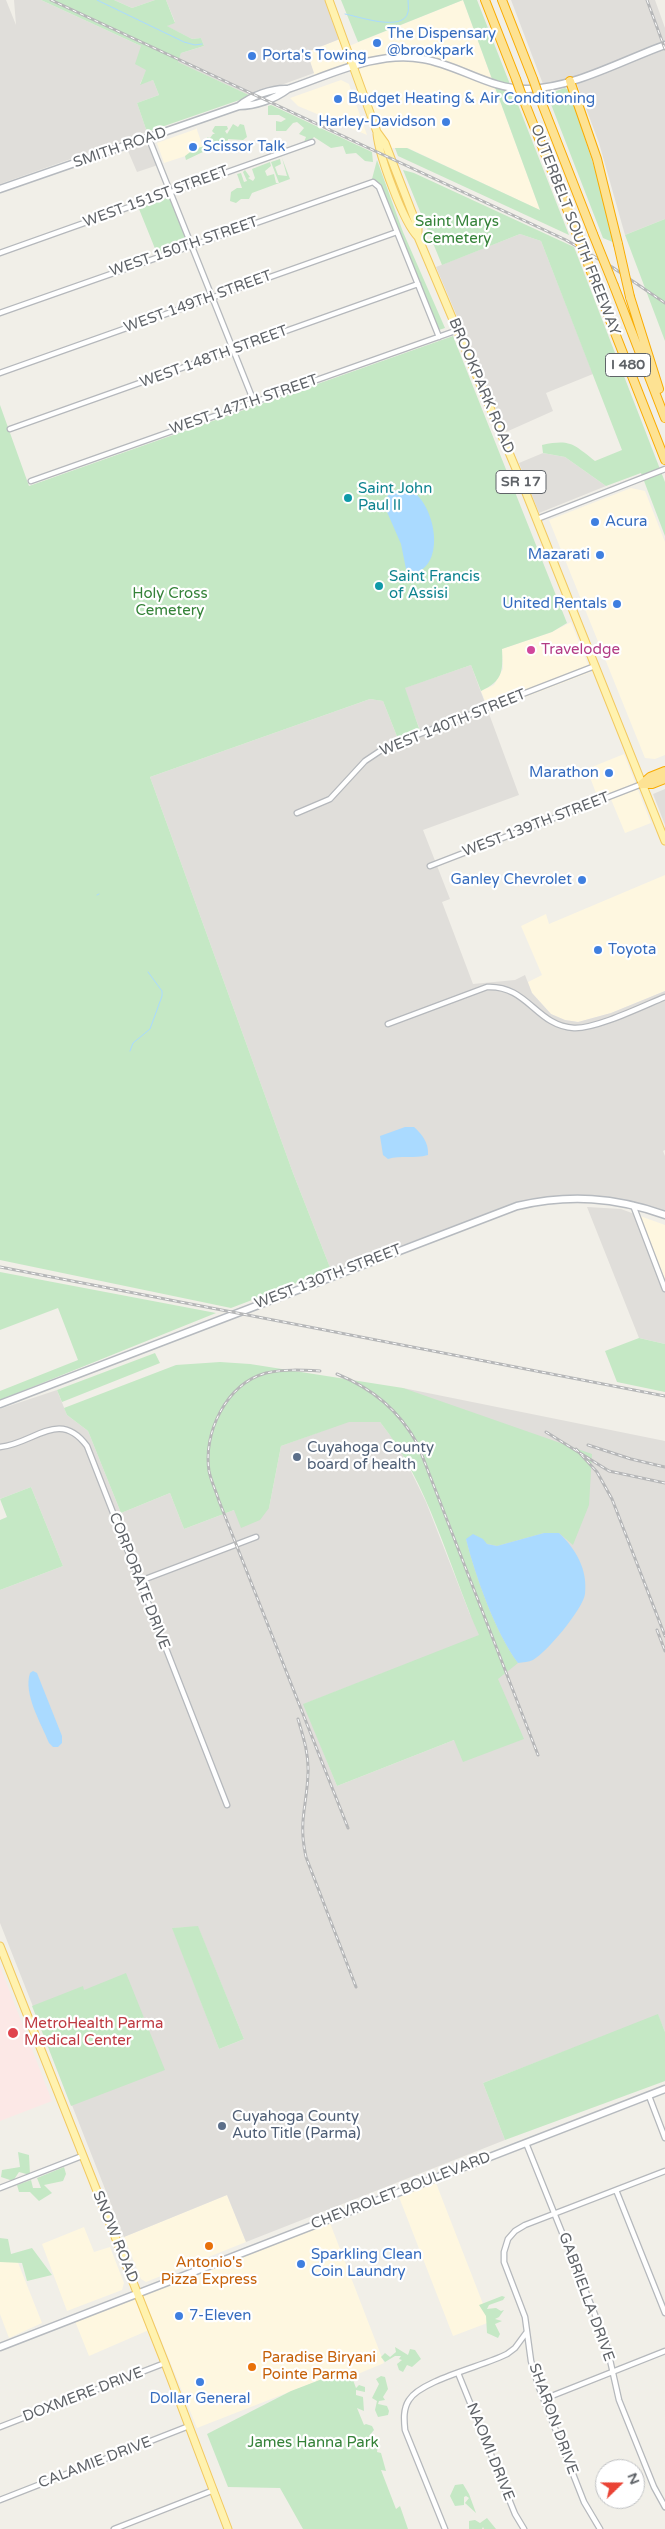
<!DOCTYPE html>
<style>
body{margin:0}
#map{position:relative;width:665px;height:2529px;overflow:hidden;background:#f1efe8;font-family:"Varela Round",sans-serif}
canvas{display:block}
.north{position:absolute;left:595px;top:2459px;width:50px;height:50px;box-sizing:border-box;background:#fff;border:1px solid #bfc1c3;border-radius:50%;rotate:68deg;font-size:14px;font-weight:700;line-height:20px;text-align:center;color:#5f6368}
.north::after{content:'';display:block;margin:auto;width:18px;height:22px;background:#ea4335;clip-path:polygon(50% 0,100% 100%,50% 72%,0 100%)}
</style>
<div id="map">
<canvas width="665" height="2529"></canvas>
<div class="north">N</div>
</div>
<script>
const ctx = document.querySelector('canvas').getContext('2d');
ctx.lineJoin = 'round';
function fill(path, color) { ctx.fillStyle = color; ctx.fill(path, 'evenodd'); }
function strokePath(path, color, width, dash) { ctx.strokeStyle = color; ctx.lineWidth = width; ctx.lineCap = dash ? 'butt' : 'round'; ctx.setLineDash(dash || []); ctx.stroke(path); }
function label(font, color, halo, rows, align = 'center') {
  ctx.font = font + ' "Varela Round",sans-serif'; ctx.lineWidth = 4.5; ctx.setLineDash([]); ctx.textBaseline = 'middle'; ctx.strokeStyle = halo; ctx.fillStyle = color; for (const [text, x, y, turn = 0] of rows) {
    ctx.save(); ctx.translate(x, y); ctx.rotate((+turn || 0) * Math.PI / 180); ctx.textAlign = isNaN(turn) ? turn : align; if (halo) ctx.strokeText(text, 0, 0); ctx.fillText(text, 0, 0); ctx.restore();
  }
}
fill(new Path2D(`
 M463,0L540,210L408,148H385L356,63L315,77L307,52L345,37L349,46Z
 M341,80L349,84L367,135L298,106L290,98Z
 M196,127L204,150L164,163L157,143L196,129Z
 M631,488L645,491L665,542V755L655,759L645,758L549,520Z
 M571,622L591,672L489,711L481,691L494,685L503,669L502,649L552,632Z
 M624,754L651,823L625,833L608,792L597,796L587,769Z
 M665,875V991L611,1013L578,1022L565,1020L551,1014L532,993L528,982L542,975L521,926L546,914L549,924Z
 M640,1216L665,1225V1280Z
 M436,2183L490,2322L453,2336L399,2197Z
 M227,2195L246,2242L146,2282L141,2279L124,2237Z
 M330,2223L384,2363L346,2379L343,2371L197,2428L142,2293Z
 M84,2227L94,2252L110,2247L124,2283L122,2290L67,2311L42,2244Z
 M15,2255L42,2323L9,2338L0,2314V2261Z
 M135,2296L149,2330L89,2356L75,2321Z`), '#fef7e0');
fill(new Path2D(`
 M0,0H6L16,25L14,0H41L141,46L147,69L140,84L153,80L159,95L137,103L147,132L0,184Z
 M114,0H155L132,8Z
 M166,0H330L345,37L307,52L314,73L251,96L177,62L181,53L204,46L201,38L192,39L166,26L175,22Z
 M511,0H655L665,28V219L625,235L599,143L576,82L546,92Z
 M144,145L151,147L158,165L137,172L128,151Z
 M520,234L541,241L593,374L546,393L553,411L506,432L436,267Z
 M543,453L565,457L606,486L539,513L519,463Z
 M471,665L519,795L423,830L450,899L442,902L473,984L515,980L525,975L532,993L551,1014L565,1020L578,1022L611,1013L665,991V1150L663,1151L665,1156V1213L626,1200L603,1198L531,1200L331,1270L293,1173L150,777L370,699L383,701L398,739L420,730L404,688Z
 M665,789V825L653,794Z
 M587,1207L621,1209L640,1216L665,1280V1344L639,1338Z
 M403,1388L665,1441V2032L658,2015L483,2083L505,2140L246,2242L227,2195L124,2237L0,1923V1590L63,1566L31,1487L0,1499V1409L57,1390L67,1415L88,1431L121,1513L170,1493L184,1529L234,1510L269,1508L281,1446L349,1421L380,1422L399,1447L426,1502L471,1617ZM479,1636L454,1740L337,1786L304,1704ZM198,1927L244,2039L219,2049L173,1928Z`), '#e0deda');
fill(new Path2D(`
 M0,1966L52,2101L0,2121Z`), '#fce8e6');
fill(new Path2D(`
 M41,0H114L132,8L155,0H166L175,23L167,26L192,39L201,38L204,46L181,53L178,62L251,96L147,132L137,103L159,95L153,80L140,85L146,70L135,64L141,46Z
 M341,0H477L569,235L398,156L395,148H407L540,210L463,0L358,42Z
 M565,88L569,90L605,200L615,243L603,238L547,94Z
 M271,105L372,152L373,162L365,161L356,153L346,154L343,146L331,148L314,137L310,141L304,142L306,137L299,134L304,128L297,122L293,123L286,131H276V121L281,122L286,119L279,115H268V106Z
 M233,124L238,127L240,124L244,125L247,137L243,140L228,139V146L224,151L218,149L208,151L207,153L205,151L186,160L185,156C191,151 200,146 208,146L207,137L210,138L213,134H215L212,131L215,126H227L228,129L225,131L227,134Z
 M282,158L290,179L252,193L249,199H241L236,203L230,201L231,192L237,188H242L237,174L241,173L244,182L247,181L243,172L245,170L250,177L248,178L253,181L255,178L252,169L270,162L271,166L265,171L267,176L274,174L276,183H279L271,162L280,159L281,164L275,167L278,175L287,176Z
 M377,160L403,232L445,328L439,330L381,185L372,179Z
 M403,170L414,173L574,247L665,482V536L641,473L606,486L565,457L543,453L542,445C571,439 573,444 595,461L622,450L541,241L520,234L442,265Z
 M171,192L192,245L158,256L137,204Z
 M665,219V341L625,235Z
 M453,336L567,623L552,632L502,649C503,671 503,681 481,691L471,665L405,688L420,731L398,739L383,701L370,699L150,777L293,1173L331,1270L231,1308L0,1260V405L29,486Z
 M0,1272L216,1313L0,1400V1391L78,1360L58,1308L0,1330Z
 M639,1338L665,1344V1392L617,1382L605,1351Z
 M155,1353L160,1363L62,1402L57,1390Z
 M220,1362L250,1364L403,1388L592,1454L589,1505L573,1545L559,1533H544L497,1546L466,1539C475,1575 496,1634 518,1663L498,1679L524,1739L463,1762L454,1740L337,1786L303,1704L479,1635C448,1565 429,1483 380,1422H349L281,1446L269,1508L260,1520L241,1528L234,1510L184,1529L170,1493L121,1513L88,1431L67,1415L64,1408L176,1365Z
 M31,1487L63,1566L0,1590V1520L7,1517L0,1499Z
 M198,1926L244,2039L219,2049L172,1928Z
 M126,1973L165,2070L71,2106L32,2006L83,1986L84,1990Z
 M658,2014L665,2032V2081L505,2140L483,2083Z
 M18,2152L29,2155L30,2175L19,2172L13,2181L1,2177L2,2170L20,2167Z
 M64,2167L66,2174L63,2181L44,2185L52,2193L39,2201L30,2192H19L17,2185L31,2180L33,2188H41L37,2178Z
 M0,2238L8,2239L11,2254L32,2248L52,2275L27,2281L22,2263L0,2262Z
 M502,2296L505,2297L503,2300L489,2305L487,2309L496,2308L501,2311L504,2310L499,2317L495,2319L502,2321L495,2324L500,2334L498,2338L487,2333L486,2316L479,2305Z
 M395,2347L408,2355L410,2349L415,2350L421,2359L412,2367L407,2365L403,2372L399,2370L397,2364L402,2360L399,2359L401,2356H395L385,2362L381,2357L385,2353L390,2357L396,2352Z
 M343,2371L345,2377L347,2376L353,2380L356,2388L359,2385L365,2387V2392L356,2390V2395L363,2397L364,2411L357,2408L364,2425L366,2424L372,2426L374,2430L369,2436L379,2438L377,2452L381,2453L386,2471L381,2470L396,2509L400,2506L408,2529H303L280,2488L228,2487L207,2434L291,2391Z
 M381,2376L385,2377L388,2389L383,2397L385,2400L379,2401L378,2404L387,2406L389,2411L388,2415L378,2417L375,2410L377,2401L372,2398L379,2384L376,2379Z
 M463,2484L469,2494L476,2513L465,2503L469,2498L466,2496L464,2497V2505L455,2506L450,2496L455,2485Z
 M487,2518L496,2529H484L483,2527L482,2529H469V2521L475,2520L480,2523Z`), '#c5e8c5');
fill(new Path2D(`
 M407,488C435,499 449,568 411,574L406,569L401,544L384,505C386,492 395,490 407,488Z
 M405,1127H414C422,1134 429,1143 428,1155C414,1159 401,1155 388,1159L383,1155L380,1136Z
 M544,1533H559C576,1549 588,1570 585,1594C583,1609 547,1652 533,1660C529,1662 523,1662 518,1663C496,1634 475,1575 466,1539L473,1534L483,1539L487,1544L497,1546Z
 M33,1671L37,1673L62,1736V1743L58,1747H53L49,1743C41,1723 23,1694 30,1673Z`), '#aadaff');
strokePath(new Path2D(`
 M97,0L184,42L195,45L202,44
 M345,14C357,16 404,33 408,12C409,9 408,4 408,0
 M97,895L99,894
 M130,1051L133,1043L150,1029L162,996V991L148,972`), '#aadaff', 1);
const street = new Path2D(`
 M149,139L254,402
 M0,253L312,142
 M0,313L373,182L379,187L439,337
 M0,373L397,232
 M10,429L418,284
 M31,481L458,330
 M537,519L665,469
 M297,813L330,799L365,761L386,747L595,666
 M430,866L642,784
 M388,1024L487,987C528,985 536,1026 574,1028C596,1029 643,1006 665,997
 M633,1205L665,1289
 M0,1447C34,1444 59,1408 87,1446L227,1805
 M140,1581L256,1537
 M649,2096L665,2138
 M526,2143L606,2342L619,2400L654,2487L665,2507
 M0,2188L82,2156
 M616,2190L665,2313
 M458,2373L515,2514L524,2529
 M544,2399L665,2351
 M0,2427L165,2363
 M0,2500L189,2426
 M114,2529L214,2490
 M445,2529L405,2430C404,2420 403,2409 409,2400C421,2380 484,2366 507,2354L515,2348L526,2333
 M600,2529L584,2502L538,2385L531,2361L525,2317L504,2262V2252L508,2239L515,2231L525,2225L665,2171`);
const secondary = new Path2D(`
 M239,106C251,96 272,88 288,89C330,75 378,50 423,59C459,65 491,90 528,89C573,88 623,60 665,45
 M0,189L239,106C255,106 275,99 288,89
 M0,1404L517,1206C569,1194 615,1197 665,1215
 M0,2347L665,2089`);
const primary = new Path2D(`
 M329,0L377,132L385,143L418,228V237L524,488L665,841
 M377,134C379,155 403,222 418,237
 M0,1946L165,2363L228,2529`);
const highway = new Path2D(`
 M485,0L516,79
 M502,0L533,79
 M570,81L597,159L618,244
 M522,96L573,224
 M539,96L593,234
 M593,277L665,460
 M614,286L665,418
 M630,297L659,389
 M642,784L650,777L665,771
 M642,784H652L665,779`);
strokePath(street, '#b5b8bc', 7);
strokePath(secondary, '#b6babf', 9);
strokePath(primary, '#f2c960', 9);
strokePath(highway, '#f9ab00', 10);
strokePath(street, '#fff', 4.5);
strokePath(secondary, '#fff', 6);
strokePath(primary, '#fff2af', 7);
strokePath(highway, '#fde293', 8);
const rail = new Path2D(`
 M51,0L566,240L612,267L665,303
 M647,0L665,49
 M0,1267L665,1396
 M320,1371C302,1370 284,1369 266,1373C226,1384 203,1433 209,1471C211,1481 216,1491 219,1501L348,1828
 M337,1374C373,1389 399,1410 418,1445L538,1755
 M546,1432L609,1471L665,1483
 M588,1445L631,1459L665,1467
 M576,1449L597,1472L612,1499L665,1636
 M657,1630L665,1651
 M298,1719C303,1736 309,1754 308,1773C307,1806 298,1821 306,1857L356,1987`);
strokePath(rail, '#b6b7b8', 3);
strokePath(rail, '#fff', 1, [4]);
const highwayBridge = new Path2D(`
 M516,79L522,96
 M533,79L539,96
 M573,224L593,277
 M593,234L614,286
 M618,244L630,297`);
strokePath(highwayBridge, '#f9ab00', 10, []);
strokePath(highwayBridge, '#fde293', 8);
for (const [x, y, r, color] of [
 [377,43,5,"#3f7fe0"],
 [252,56,5,"#3f7fe0"],
 [338,99,5,"#3f7fe0"],
 [446,122,5,"#3f7fe0"],
 [193,147,5,"#3f7fe0"],
 [348,498,5,"#0f9aa8"],
 [595,522,5,"#3f7fe0"],
 [600,555,5,"#3f7fe0"],
 [379,586,5,"#0f9aa8"],
 [617,604,5,"#3f7fe0"],
 [531,650,5,"#d1479c"],
 [609,773,5,"#3f7fe0"],
 [582,880,5,"#3f7fe0"],
 [598,950,5,"#3f7fe0"],
 [297,1457,5,"#5c6f8a"],
 [13,2033,6,"#e0444e"],
 [222,2126,5,"#5c6f8a"],
 [209,2246,5,"#e8710a"],
 [301,2264,5,"#3f7fe0"],
 [179,2316,5,"#3f7fe0"],
 [252,2367,5,"#e8710a"],
 [200,2382,5,"#3f7fe0"]
]) { const dot = new Path2D(); dot.arc(x, y, r, 0, 2 * Math.PI); ctx.fillStyle = color; ctx.fill(dot); strokePath(dot, '#fff', 2); }
for (const [x, y, w] of [
 [628,365,45],
 [521,482,50]
]) { const box = new Path2D(); box.roundRect(x - w / 2, y - 11.5, w, 23, 4); ctx.fillStyle = '#fff'; ctx.fill(box); strokePath(box, '#5f6368', 1); }
label('bold 14px', '#5f6368', null, [
 ["I 480",628,365],
 ["SR 17",521,482]
]);
label('15px', '#366cbe', '#fff', [
 ["The Dispensary",387,34],
 ["@brookpark",387,51],
 ["Porta's Towing",262,56],
 ["Budget Heating & Air Conditioning",348,99],
 ["Harley-Davidson",436,122,"right"],
 ["Scissor Talk",203,147],
 ["Acura",605,522],
 ["Mazarati",590,555,"right"],
 ["United Rentals",607,604,"right"],
 ["Marathon",599,773,"right"],
 ["Ganley Chevrolet",572,880,"right"],
 ["Toyota",608,950],
 ["Sparkling Clean",311,2255],
 ["Coin Laundry",311,2272],
 ["7-Eleven",189,2316],
 ["Dollar General",200,2399,"center"]
], 'left');
label('15px', '#5f6368', '#fff', [
 ["SMITH ROAD",120,148,-19],
 ["WEST 151ST STREET",156,197,-20],
 ["OUTERBELT SOUTH FREEWAY",575,230,69],
 ["WEST 150TH STREET",184,247,-19],
 ["WEST 149TH STREET",198,302,-20],
 ["WEST 148TH STREET",214,357,-20],
 ["BROOKPARK ROAD",481,386,67],
 ["WEST 147TH STREET",244,405,-19],
 ["WEST 140TH STREET",453,723,-22],
 ["WEST 139TH STREET",536,825,-21],
 ["WEST 130TH STREET",328,1277,-21],
 ["CORPORATE DRIVE",139,1581,69],
 ["CHEVROLET BOULEVARD",401,2191,-21],
 ["SNOW ROAD",115,2237,68],
 ["GABRIELLA DRIVE",586,2297,70],
 ["DOXMERE DRIVE",83,2395,-21],
 ["SHARON DRIVE",553,2419,70],
 ["NAOMI DRIVE",490,2452,68],
 ["CALAMIE DRIVE",95,2463,-21]
]);
label('15px', '#348238', '#fff', [
 ["Saint Marys",457,222],
 ["Cemetery",457,239],
 ["Holy Cross",170,594],
 ["Cemetery",170,611],
 ["James Hanna Park",313,2443]
]);
label('15px', '#0d838f', '#fff', [
 ["Saint John",358,489],
 ["Paul II",358,506],
 ["Saint Francis",389,577],
 ["of Assisi",389,594]
], 'left');
label('15px', '#b23c85', '#fff', [
 ["Travelodge",541,650]
], 'left');
label('15px', '#4e5e75', '#fff', [
 ["Cuyahoga County",307,1448],
 ["board of health",307,1465],
 ["Cuyahoga County",232,2117],
 ["Auto Title (Parma)",232,2134]
], 'left');
label('15px', '#be3a42', '#fff', [
 ["MetroHealth Parma",24,2024],
 ["Medical Center",24,2041]
], 'left');
label('15px', '#c56008', '#fff', [
 ["Antonio's",209,2263],
 ["Pizza Express",209,2280],
 ["Paradise Biryani",262,2358,"left"],
 ["Pointe Parma",262,2375,"left"]
]);
</script>
